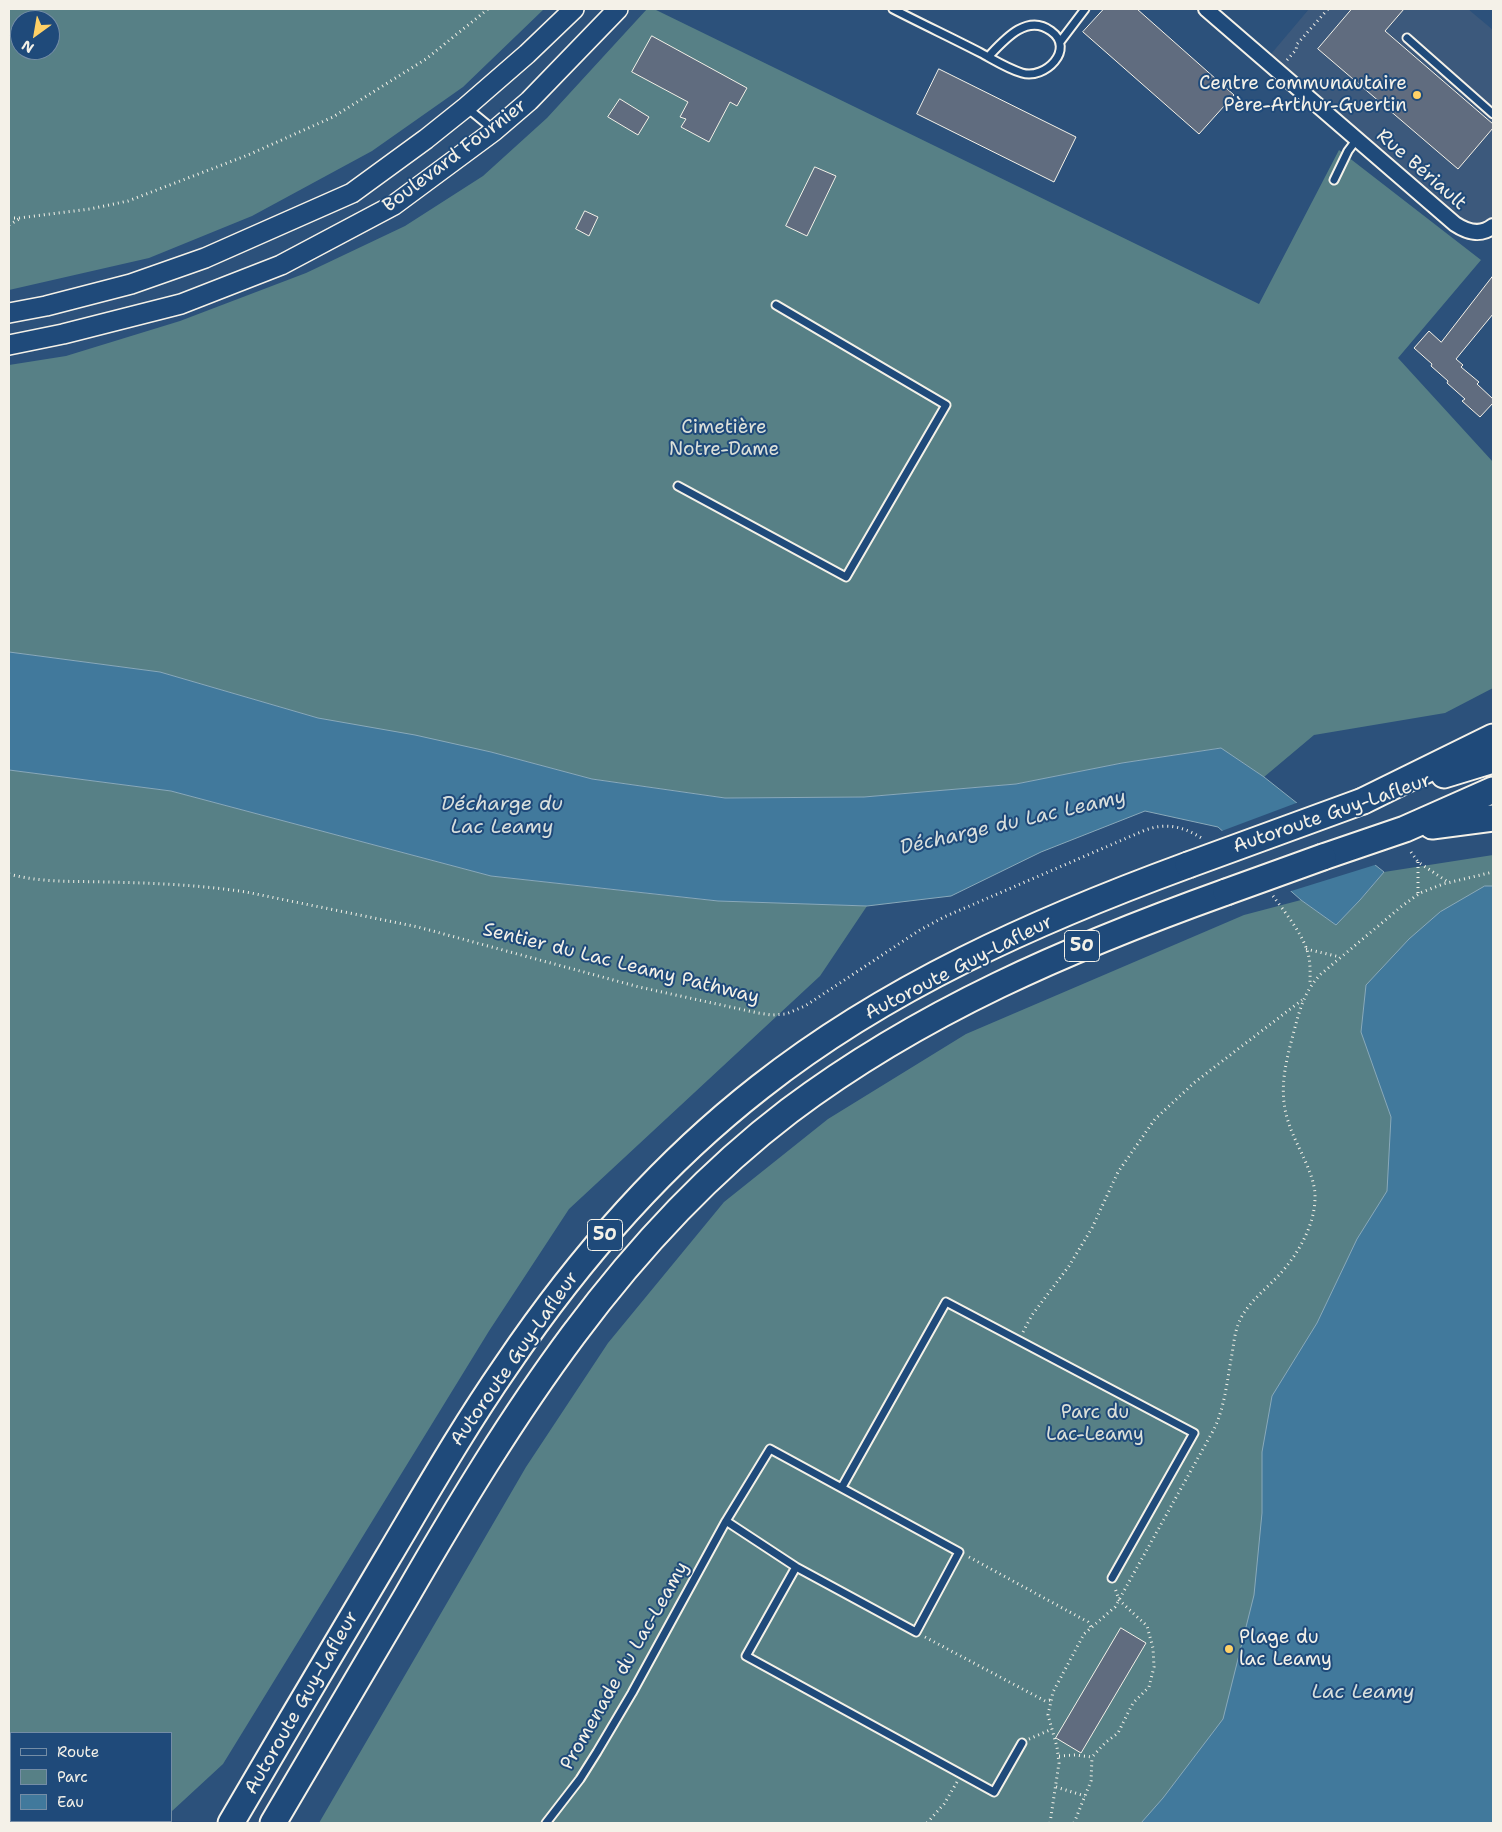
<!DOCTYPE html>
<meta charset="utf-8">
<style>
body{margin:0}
#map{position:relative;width:1502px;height:1832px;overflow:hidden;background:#2c517b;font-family:"Shantell Sans",sans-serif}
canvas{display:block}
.frame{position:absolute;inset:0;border:10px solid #f4f1e8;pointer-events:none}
.legend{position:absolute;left:10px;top:1732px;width:162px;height:90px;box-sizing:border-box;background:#1f4a7a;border:1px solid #748da6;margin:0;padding:6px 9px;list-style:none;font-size:15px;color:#f4f1e8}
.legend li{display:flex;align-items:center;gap:10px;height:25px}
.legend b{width:25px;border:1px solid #748da6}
.north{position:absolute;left:10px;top:10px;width:50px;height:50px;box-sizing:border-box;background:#1f4a7a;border:1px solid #748da6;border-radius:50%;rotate:212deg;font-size:14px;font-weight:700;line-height:20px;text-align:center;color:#f4f1e8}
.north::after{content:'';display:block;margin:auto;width:18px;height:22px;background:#ffd166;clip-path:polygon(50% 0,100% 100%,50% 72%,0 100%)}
</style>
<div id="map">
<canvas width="1502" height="1832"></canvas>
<div class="frame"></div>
<ul class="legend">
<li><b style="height:6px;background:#1f4a7a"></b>Route</li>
<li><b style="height:14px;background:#578086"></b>Parc</li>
<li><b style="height:14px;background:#41799c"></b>Eau</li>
</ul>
<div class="north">N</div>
</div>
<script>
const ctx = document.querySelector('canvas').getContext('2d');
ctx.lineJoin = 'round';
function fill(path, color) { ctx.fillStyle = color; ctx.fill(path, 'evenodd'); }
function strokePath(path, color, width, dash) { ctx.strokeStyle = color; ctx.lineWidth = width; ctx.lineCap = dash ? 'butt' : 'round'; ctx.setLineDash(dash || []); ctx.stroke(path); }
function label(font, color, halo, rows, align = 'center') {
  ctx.font = font + ' "Shantell Sans",sans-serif'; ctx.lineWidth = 4; ctx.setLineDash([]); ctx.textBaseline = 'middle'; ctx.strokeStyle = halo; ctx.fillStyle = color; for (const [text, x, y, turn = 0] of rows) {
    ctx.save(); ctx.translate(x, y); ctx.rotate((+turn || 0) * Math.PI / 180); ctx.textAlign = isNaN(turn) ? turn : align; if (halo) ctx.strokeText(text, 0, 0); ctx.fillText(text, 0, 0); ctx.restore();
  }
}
fill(new Path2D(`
 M1309,9H1468L1493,30V226L1472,233L1266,60Z`), '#3c597c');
fill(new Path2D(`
 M9,9H544L463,87L372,151L252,216L149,258L9,290ZM20,20H50V50H20Z
 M647,9H654L1259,304L1339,150L1481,260L1398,358L1493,462V688L1445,713L1314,735L1264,777L1220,748L1122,763L1016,784L864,797L725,798L592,779L491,752L318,718L160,672L9,652V365L66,356L180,321L306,273L405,226L483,176L547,118Z
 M9,770L171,791L491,876L707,900L867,906L820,976L569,1209L489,1331L223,1764L171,1812V1733H11V1821H162L159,1823H9Z
 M1493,855V1823H319L526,1467L608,1343L724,1202L828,1119L966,1034L1244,915L1301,900L1336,924L1360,900L1384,872Z`), '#578086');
const water = new Path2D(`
 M9,652L160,672L318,718L415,735L491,752L592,779L725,798L864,797L1016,784L1122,763L1221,748L1264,777L1384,872L1360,900L1336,925L1301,900L1218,827L1145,811L1041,852L951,896L867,906L718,901L491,876L171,791L9,770Z
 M1485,886H1493V1823H1141L1163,1798L1223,1719L1254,1595L1262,1513V1452L1272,1396L1317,1323L1357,1239L1387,1191L1391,1117L1361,1032L1366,985L1409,939L1440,912Z`);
fill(water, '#41799c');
strokePath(water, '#89a9ba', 1);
fill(new Path2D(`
 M1299,802L1378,864L1288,892L1219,832Z`), '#2c517b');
const building = new Path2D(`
 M1104,9H1137L1234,95L1199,134L1083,32Z
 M1352,9H1404L1385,31L1493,124V128L1458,169L1318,49Z
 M652,36L747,88L737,106L730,102L709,142L681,127L686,119L680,117L688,102L632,72Z
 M939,69L1076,137L1054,182L917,114Z
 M620,99L649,117L638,135L608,117Z
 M815,167L836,176L807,236L786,226Z
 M585,211L598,217L589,236L576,229Z
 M1493,276V314L1456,359L1463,365L1461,367L1479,382L1477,384L1493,399V403L1480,417L1462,401L1465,399L1447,383L1448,381L1431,366L1432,364L1414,348L1429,331L1441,342Z
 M1121,1628L1146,1643L1081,1753L1056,1738Z`);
fill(building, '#606c7f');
strokePath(building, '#f4f1e8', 1);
const lane = new Path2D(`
 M893,9C922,24 952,38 981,53C994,60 1008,69 1022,73C1045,80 1076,49 1051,31C1027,13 1004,40 988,57
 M1407,38L1493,114
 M1060,42L1085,9
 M466,107L494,130
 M1334,180L1348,151L1357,139
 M678,486L846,577L946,405L776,305
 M842,1487L946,1302L1194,1433L1112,1578
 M796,1567L746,1656L994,1792L1022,1743
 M546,1823L580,1779L597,1752L632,1693L726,1521L770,1449L959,1552L916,1632L796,1567L726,1521`);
const street = new Path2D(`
 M1206,9L1455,224C1467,232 1481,236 1493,226`);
const secondary = new Path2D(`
 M9,313L46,306L131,284L205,258L352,193L426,139L466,107L527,54L574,9
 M9,345L63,334L181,304L281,265L394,205L494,131L529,101L618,9`);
const highway = new Path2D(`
 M1444,775L1493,760
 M1363,801L1493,737
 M1432,826L1493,818
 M1323,857L1405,829L1493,790
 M231,1823C283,1734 335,1646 388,1557C426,1493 463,1428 506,1366C577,1261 660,1165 760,1087C887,987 1038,920 1188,865
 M273,1823C317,1748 362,1672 406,1597C510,1417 621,1239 789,1111C922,1011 1070,948 1226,892`);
strokePath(lane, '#f4f1e8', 11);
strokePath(street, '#f4f1e8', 18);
strokePath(secondary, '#f4f1e8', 22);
strokePath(highway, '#f4f1e8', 29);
strokePath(new Path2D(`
 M1287,60L1296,50L1297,44L1328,9
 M9,218H19L90,209L128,201L248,155L333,117L426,59L488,9
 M9,225L19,219
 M1411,852L1418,862L1448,882
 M1418,862V895
 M9,874C42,883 74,881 108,882C154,883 200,885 246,892L418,927L639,987L758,1013L772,1015L786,1014L805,1006L920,930L944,917L1143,831C1165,822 1183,826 1203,839
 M1273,896C1284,911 1301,932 1307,950C1311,961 1310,974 1310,985
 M1306,949L1340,957
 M1023,1332L1032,1315L1069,1266L1092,1228L1118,1172L1155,1119L1195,1082L1302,1000
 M969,1557L1088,1622L1091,1627
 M925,1637L1045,1701L1050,1700
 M1029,1739L1052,1729
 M1059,1756L1075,1755L1092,1757L1106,1742L1118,1733L1133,1703L1149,1687L1154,1667L1153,1648L1147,1626L1119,1600L1115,1588
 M1056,1787L1085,1796
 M927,1823L944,1804L957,1782
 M1050,1823L1059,1763L1057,1747L1048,1715L1053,1692L1084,1634L1115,1607L1213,1431C1225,1408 1227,1380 1232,1354C1234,1342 1235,1329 1241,1318C1250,1301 1266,1289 1279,1275C1297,1256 1315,1225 1315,1198C1316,1175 1296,1146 1289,1124C1278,1093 1285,1065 1293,1035C1299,1012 1304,991 1321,974L1402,906L1420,893L1443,884L1493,872
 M1074,1823L1091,1781L1092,1757`), '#f4f1e8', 3, [1, 4]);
strokePath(lane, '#1f4a7a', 7);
strokePath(street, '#1f4a7a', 14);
strokePath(secondary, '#1f4a7a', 19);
strokePath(highway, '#1f4a7a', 25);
const highwayBridge = new Path2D(`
 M1188,865L1363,801
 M1226,892L1323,857`);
strokePath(highwayBridge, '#f4f1e8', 29, []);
strokePath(highwayBridge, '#1f4a7a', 25);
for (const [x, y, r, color] of [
 [1417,95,5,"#ffd166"],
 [1229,1649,5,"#ffd166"]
]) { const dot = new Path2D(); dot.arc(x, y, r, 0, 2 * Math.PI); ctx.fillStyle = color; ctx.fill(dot); strokePath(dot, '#1f4a7a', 2); }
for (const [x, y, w] of [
 [1082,946,35],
 [605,1235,35]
]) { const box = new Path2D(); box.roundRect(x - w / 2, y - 15.5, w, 31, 4); ctx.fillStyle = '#1f4a7a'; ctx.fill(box); strokePath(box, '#f4f1e8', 1); }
label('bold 18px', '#f4f1e8', null, [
 ["50",1082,946],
 ["50",605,1235]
]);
label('19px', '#f4f1e8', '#1f4a7a', [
 ["Centre communautaire",1407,84],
 ["Père-Arthur-Guertin",1407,106],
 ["Plage du",1239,1638,"left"],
 ["lac Leamy",1239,1660,"left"]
], 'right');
label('19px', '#f4f1e8', '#1f4a7a', [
 ["Boulevard Fournier",455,156,-37],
 ["Rue Bériault",1421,170,41],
 ["Autoroute Guy-Lafleur",1332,814,-19],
 ["Sentier du Lac Leamy Pathway",621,964,14],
 ["Autoroute Guy-Lafleur",959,968,-27],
 ["Autoroute Guy-Lafleur",515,1359,-55],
 ["Promenade du Lac-Leamy",625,1666,-60],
 ["Autoroute Guy-Lafleur",302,1703,-60]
]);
label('19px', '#dce0d9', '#1f4a7a', [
 ["Cimetière",724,428],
 ["Notre-Dame",724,450],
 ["Parc du",1095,1413],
 ["Lac-Leamy",1095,1435]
]);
label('italic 20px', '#d9dfdd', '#1f4a7a', [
 ["Décharge du",502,805],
 ["Lac Leamy",502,828],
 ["Décharge du Lac Leamy",1013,823,-13],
 ["Lac Leamy",1363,1693]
]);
</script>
